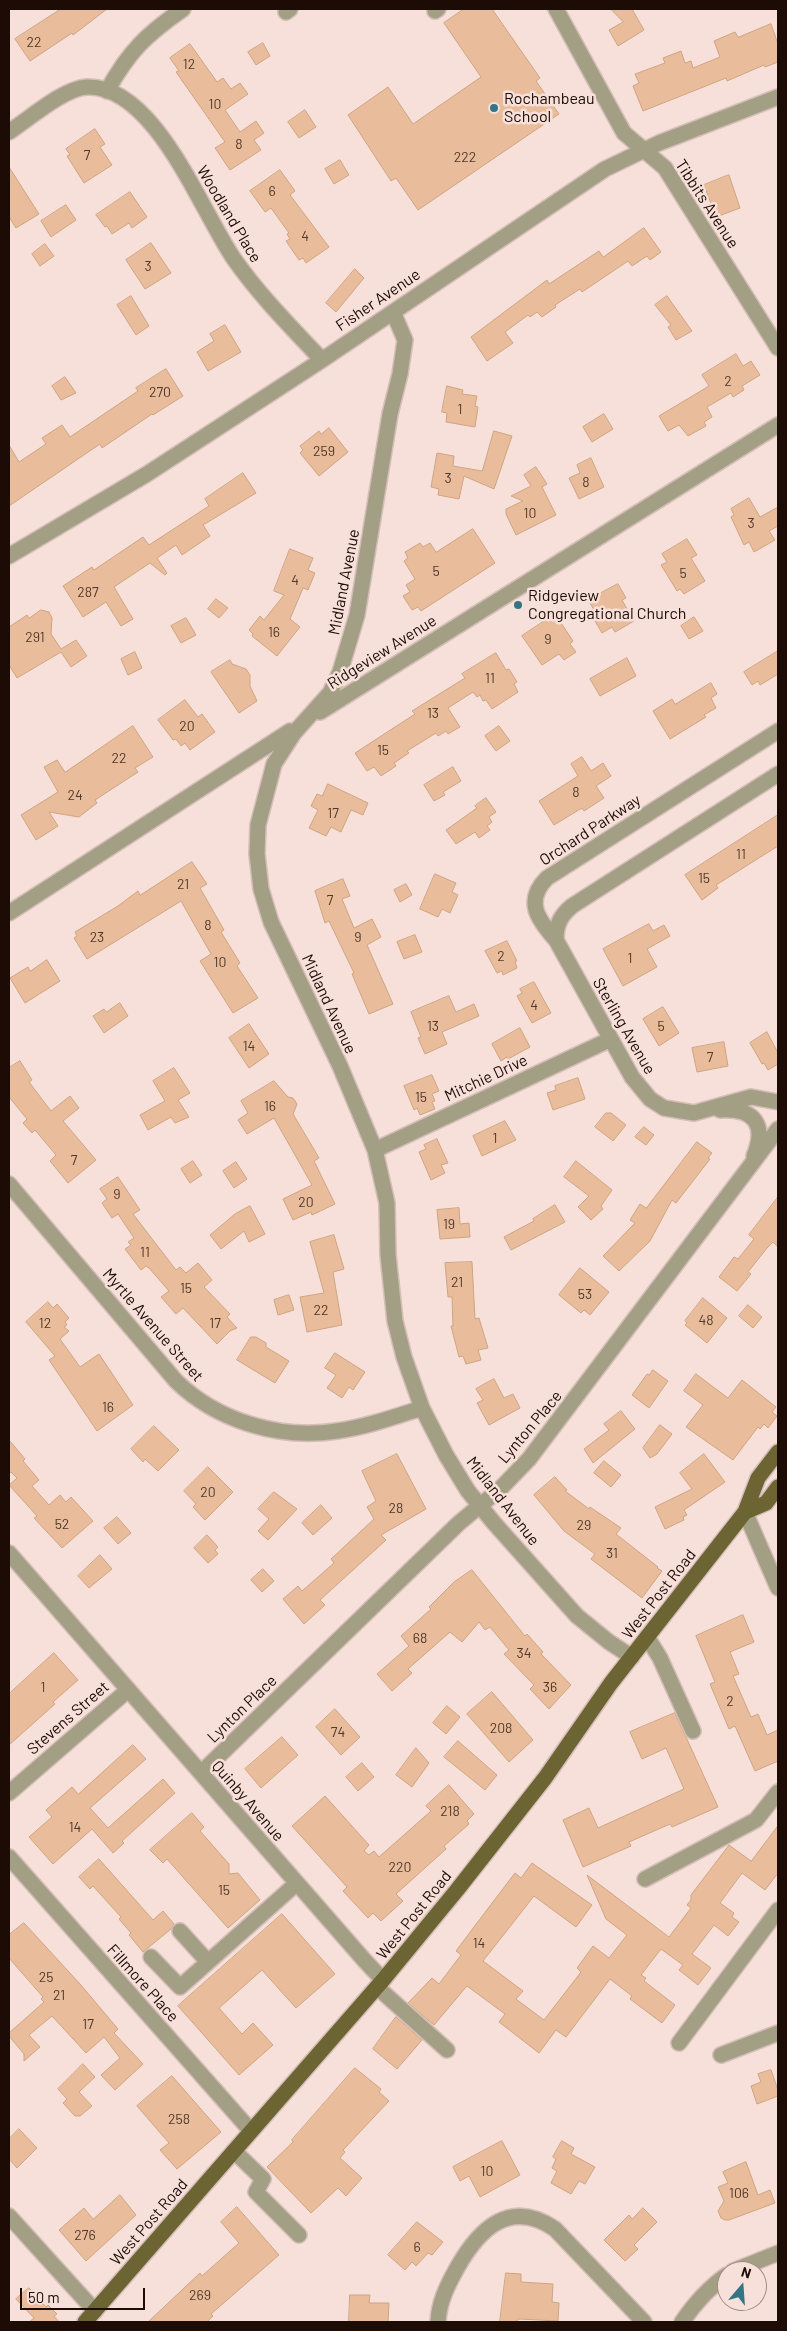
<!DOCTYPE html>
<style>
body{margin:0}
#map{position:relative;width:787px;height:2331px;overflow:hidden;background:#f7e0d9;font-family:Barlow,sans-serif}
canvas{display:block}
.frame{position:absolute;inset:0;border:10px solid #1d0b05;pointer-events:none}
.north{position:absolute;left:717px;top:2261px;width:50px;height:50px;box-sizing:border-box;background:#f7e0d9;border:1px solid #a08b84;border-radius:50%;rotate:18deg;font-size:14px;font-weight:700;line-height:20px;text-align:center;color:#1d0b05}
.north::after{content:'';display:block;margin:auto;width:18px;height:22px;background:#337487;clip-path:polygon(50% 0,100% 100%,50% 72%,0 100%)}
.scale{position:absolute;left:20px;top:2288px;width:125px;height:22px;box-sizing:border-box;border:2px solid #1d0b05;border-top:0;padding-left:6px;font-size:15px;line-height:18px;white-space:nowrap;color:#1d0b05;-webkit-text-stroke:4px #f7e0d9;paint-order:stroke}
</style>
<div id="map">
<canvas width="787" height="2331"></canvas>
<div class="frame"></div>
<div class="north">N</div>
<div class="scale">50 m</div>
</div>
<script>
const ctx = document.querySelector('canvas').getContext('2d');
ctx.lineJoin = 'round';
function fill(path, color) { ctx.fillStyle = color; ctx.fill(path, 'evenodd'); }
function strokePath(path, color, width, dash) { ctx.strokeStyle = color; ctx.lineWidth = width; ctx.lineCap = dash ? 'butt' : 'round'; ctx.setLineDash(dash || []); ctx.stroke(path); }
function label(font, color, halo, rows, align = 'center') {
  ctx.font = font + ' Barlow,sans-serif'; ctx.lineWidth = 5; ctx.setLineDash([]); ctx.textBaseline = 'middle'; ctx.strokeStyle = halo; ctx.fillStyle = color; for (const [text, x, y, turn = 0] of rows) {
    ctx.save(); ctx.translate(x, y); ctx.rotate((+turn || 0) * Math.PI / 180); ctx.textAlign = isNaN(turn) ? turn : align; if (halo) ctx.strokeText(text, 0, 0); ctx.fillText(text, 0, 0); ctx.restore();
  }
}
const building = new Path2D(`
 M61,9H107L73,35L72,33L30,61L15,39Z
 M464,9H492L540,78L536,81L559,114L418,210L396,178L391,181L348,115L388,87L413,124L481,77L444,23Z
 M611,9H632L644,30L618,46L609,30L623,22Z
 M771,24L778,44V62L765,67L764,65L727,81L726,78L643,111L633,86L639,83L635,74L665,63L663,58L681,51L685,63L691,61L693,68L720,57L714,41L735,32L738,37Z
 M263,43L270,56L256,65L248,52Z
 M190,44L217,82L223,78L231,89L240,83L248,94L225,110L240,132L256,121L264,133L254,140L261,150L230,170L215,148L225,142L176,72L179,71L170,58Z
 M305,110L316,127L299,138L288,122Z
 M95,129L105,144L100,147L112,165L84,183L67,156L70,155L66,149Z
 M340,160L349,175L334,184L325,169Z
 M9,167L39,214L16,228L9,217Z
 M280,170L295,191L290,195L329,247L306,263L303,258L299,260L286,241L290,239L287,234L289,233L271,208L265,212L250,191Z
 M729,175L740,208L716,217L704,185Z
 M130,192L147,217L132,228L129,223L112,234L107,226L105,227L96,215Z
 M66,205L76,220L51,237L41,221Z
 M644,228L661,252L650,260L647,256L632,266L628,261L582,292L580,289L555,305L556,307L542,317L537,312L530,317L528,315L505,332L513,343L487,361L471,337L547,280L549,284L599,251L603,257Z
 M151,243L171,273L145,289L126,260Z
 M45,244L54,256L40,266L32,254Z
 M355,269L364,278L336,312L326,303Z
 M131,296L149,326L136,335L117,305Z
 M667,296L692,331L676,340L668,327L671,325L655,305Z
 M225,325L241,352L208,371L197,352L214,341L210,334Z
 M736,354L743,366L751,361L760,375L742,386L744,390L733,397L731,393L707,407L712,417L704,422L706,426L688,436L679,425L668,431L659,416L709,386L702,375Z
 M166,369L183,396L153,415L152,414L102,448L100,444L9,506V445L19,462L46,444L42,438L62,425L70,437L138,391L136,388Z
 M65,377L76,393L61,400L52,386Z
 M447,386L463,390L462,394L477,396L475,406L478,407L475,427L446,422L447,413L442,412Z
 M604,414L613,429L592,442L583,427Z
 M329,428L348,452L319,476L300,453L303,450L300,446L319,431L321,434Z
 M494,431L512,436L494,489L464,476L459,499L438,495L439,489L431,487L437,453L454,456L453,466L482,471Z
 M591,458L604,487L579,499L569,478L580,473L577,465Z
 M536,467L547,484L542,487L556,515L516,535L506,514V509L523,501L511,496L531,486L524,475Z
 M243,473L256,493L203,525L210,536L182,555L176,545L157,558L167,573L165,575L150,563L114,587L133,619L121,626L106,602L83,617L63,586L92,567L94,570L143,537L149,545L209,506L205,499Z
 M749,498L760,517L778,507V526L769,531L775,540L754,552L749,542L744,545L731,517L734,515L731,509Z
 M473,529L495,563L421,611L418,607L412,610L403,596L410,592L406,585L415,579L404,561L408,558L405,552L420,543L423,547L430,543L436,552Z
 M687,539L697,555L691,558L705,581L684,594L680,589L677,591L661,565L667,562L662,554Z
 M290,549L313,558L308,570L315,573L308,590L303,588L290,619L300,627L277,656L252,636L253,634L249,630L260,616L264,620L284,595L274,591Z
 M618,584L626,598L622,600L634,621L615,632L612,627L602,633L595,621L599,618L588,600Z
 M216,599L228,608L219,618L208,609Z
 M41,610L49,612L52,618L51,634L61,649L76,640L87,656L71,667L61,652L17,678L9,665V627L27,615L29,618Z
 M555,614L573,641L570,644L576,652L564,660L559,654L542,665L522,636Z
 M694,617L703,631L689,639L681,626Z
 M186,618L196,635L181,643L171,626Z
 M778,651V674L760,685L758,681L752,685L744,672Z
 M135,652L142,668L128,675L121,659Z
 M496,653L506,670L509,669L517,682L514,684L518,692L492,709L486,700L483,701L480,695L477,697L473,692L448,708L460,727L448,734L446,731L438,736L436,733L407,751L409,753L394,763L396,766L381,776L374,767L367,771L355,753L415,714L412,711L465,678L462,674Z
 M627,658L636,676L600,696L590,679Z
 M230,660L232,664L246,669L250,675V686L257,701L239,713L211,672Z
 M711,683L717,694L711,698L716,708L704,715L706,717L670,739L653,711L672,699L675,704Z
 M185,700L198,717L202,714L215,732L190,750L185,743L181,746L176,739L173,740L158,720Z
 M133,726L153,757L135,768L138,772L95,800L97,803L79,817L49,812L58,826L36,840L21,815L58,792L44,767L57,760L65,772Z
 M499,726L510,741L496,751L485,736Z
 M582,757L591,771L603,763L611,776L596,786L604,798L584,811L582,808L554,825L539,801L578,776L571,764Z
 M453,767L461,781L443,792L445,795L434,801L424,785Z
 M328,784L368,803L363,815L351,810L341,832L331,827L326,836L309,828L318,810L311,806L317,794L322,796Z
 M486,798L496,812L489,817L492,822L487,826L490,830L479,838L475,832L456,844L446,830L477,808L475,806Z
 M778,815V846L716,885L718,888L702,900L685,875Z
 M192,862L207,884L200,888L224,930L221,932L240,963L237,966L258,998L233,1013L200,961L211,954L181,901L87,959L74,938L77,936L75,932L118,906L138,891L140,895Z
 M435,874L456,883L452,892L458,895L450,913L442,909L438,917L420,909Z
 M343,879L350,896L342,899L354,928L372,919L381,937L367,945L393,1004L369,1014L352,974L354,973L329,921L325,923L315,891Z
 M406,884L412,895L400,902L394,890Z
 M649,924L653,931L664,925L670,936L647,949L657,967L623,986L603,949Z
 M415,935L422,952L404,959L397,942Z
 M507,941L517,961L515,962L517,968L503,975L502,971L497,973L485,951Z
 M47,960L60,981L25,1003L10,978L28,967L30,971Z
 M534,982L551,1013L532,1023L517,996L522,993L520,989Z
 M449,996L456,1012L474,1004L479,1016L442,1032L447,1044L425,1054L418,1038L421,1037L411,1012Z
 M120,1003L128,1016L104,1033L93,1016L104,1009L106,1012Z
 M663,1007L679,1033L659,1046L643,1019Z
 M249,1024L269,1054L249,1068L229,1038Z
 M520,1028L530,1047L508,1059L507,1057L501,1061L492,1044Z
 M767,1032L778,1053V1064L768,1070L764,1063L762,1064L750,1043Z
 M724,1042L728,1066L697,1072L692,1048Z
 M20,1061L32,1080L29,1082L51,1111L70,1096L79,1108L63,1121L96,1160L68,1183L50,1161L56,1155L35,1130L32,1133L23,1123L27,1119L9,1097V1068Z
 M174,1068L190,1093L178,1100L189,1117L175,1123L171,1117L148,1130L140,1115L165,1101L153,1081Z
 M432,1075L439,1091L432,1094L435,1101L432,1102L435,1109L420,1115L417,1108L414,1110L404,1086Z
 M578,1078L585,1099L553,1110L547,1093L556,1090L555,1086Z
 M274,1081L288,1097L293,1098L297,1104L293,1114L319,1158L314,1161L335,1204L312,1215L311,1212L293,1220L283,1199L312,1185L274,1118L247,1134L238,1120L248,1113L241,1101Z
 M606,1113H611L626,1125L613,1141L595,1127Z
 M505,1121L516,1140L482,1156L473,1136Z
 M644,1127L654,1135L646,1145L635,1137Z
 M437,1139L448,1163L441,1165L445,1173L431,1180L419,1152L426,1149L424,1145Z
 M697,1142L712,1153L708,1158L710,1159L676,1203L672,1200L650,1241L619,1271L603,1256L635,1223L630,1220L640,1204L646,1208Z
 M193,1161L202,1175L190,1183L181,1169Z
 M576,1161L612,1190L601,1206L603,1209L591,1220L578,1207L589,1196L564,1177Z
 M236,1162L247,1179L234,1188L223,1171Z
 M118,1177L140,1210L133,1214L176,1270L180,1267L186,1273L198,1263L212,1280L204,1287L230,1314L227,1317L237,1328L230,1331L217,1344L183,1308L176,1314L161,1297L169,1291L149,1268L146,1266L141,1270L125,1249L131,1245L128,1242L134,1238L118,1214L112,1218L102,1203L107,1199L100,1189Z
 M778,1197V1247L773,1242L767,1248L748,1272L751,1274L737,1291L719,1277L734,1257L738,1259L754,1239L749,1235Z
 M555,1205L565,1222L511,1250L504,1237L534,1221L533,1219Z
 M250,1206L265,1234L249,1242L244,1231L221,1249L210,1235L235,1214Z
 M459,1208L460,1224L469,1223L470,1237L440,1239L437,1210Z
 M334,1235L344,1269L333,1272L342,1325L307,1332L300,1297L324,1293L310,1242Z
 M472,1262L475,1319L479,1318L488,1348L478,1350L481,1360L466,1364L463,1356L459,1357L451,1326H453L452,1297H448L445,1263Z
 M580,1268L609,1292L590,1315L584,1310L581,1313L559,1295Z
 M289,1295L294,1310L278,1315L274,1300Z
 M703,1298L727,1318L707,1343L685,1325L687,1323L685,1321Z
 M48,1302L53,1308L57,1304L69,1318L65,1322L67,1325L64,1327L69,1331L60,1339L80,1367L99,1354L133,1405L97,1431L49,1360L55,1356L26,1322Z
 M748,1305L762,1317L753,1328L739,1316Z
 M251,1337H256L266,1343V1347L289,1361L275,1383L237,1360Z
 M335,1353L365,1372L353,1390L349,1387L342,1398L327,1388L336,1375L325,1368Z
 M653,1370L668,1381L649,1408L632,1395L647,1374L649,1375Z
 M696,1374L728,1398L742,1380L776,1407L772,1412L777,1416L768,1428L764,1424L760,1429L758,1427L733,1460L686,1427L703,1405L684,1391Z
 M494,1379L504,1398L513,1394L520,1408L489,1425L477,1403L483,1400L476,1389Z
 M621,1411L635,1429L593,1463L584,1449L609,1430L604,1424Z
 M660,1425L672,1434L657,1454L650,1458L643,1448Z
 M154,1426L179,1450L158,1471L145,1459L143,1462L131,1449Z
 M9,1440L25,1459L23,1461L39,1480L32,1486L49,1505L60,1495L66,1502L71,1497L93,1521L62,1548L34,1518L37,1516L9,1485L17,1478L11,1472L9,1474Z
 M397,1454L426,1509L381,1535L386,1540L320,1600L325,1605L304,1624L283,1599L298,1586L302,1591L334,1563L331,1559L374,1519L367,1507L376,1501L362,1471Z
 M704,1454L725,1482L684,1510L687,1515L683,1517L684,1520L665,1529L655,1507L692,1489L680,1473Z
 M604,1461L621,1475L611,1487L594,1473Z
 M208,1467L233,1492L205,1520L193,1507L196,1504L184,1491Z
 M555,1477L567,1490L565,1491L589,1509L590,1507L621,1528L616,1534L658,1567L657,1568L662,1571L642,1598L591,1559L595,1554L564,1531L534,1495Z
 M274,1492L297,1509L268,1540L258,1531L269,1519L258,1509Z
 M321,1505L332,1518L313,1535L302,1523Z
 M117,1517L131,1533L118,1544L104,1528Z
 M207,1535L218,1547L215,1550L218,1554L208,1563L194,1548Z
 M100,1555L112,1569L89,1588L78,1576Z
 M263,1569L274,1581L262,1592L251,1580Z
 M472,1570L525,1636L527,1634L543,1652L541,1654L571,1685L549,1709L530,1689L534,1685L504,1654L509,1650L490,1627L485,1630L479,1622L462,1642L450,1632L408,1669L412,1673L392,1691L377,1674L409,1646L401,1636L431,1609L429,1607L454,1582Z
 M743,1615L754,1642L730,1652L739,1674L733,1676L751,1717L758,1714L767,1735L778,1730V1761L755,1771L735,1726L729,1729L710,1684L715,1682L696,1636Z
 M54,1653L78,1680L53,1702L55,1704L9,1745V1694Z
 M492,1692L533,1740L509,1762L467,1714Z
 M447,1706L460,1717L446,1734L433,1723Z
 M335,1709L360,1737L341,1755L316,1727Z
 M675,1713L718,1807L672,1827L670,1824L629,1842L631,1846L583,1867L563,1820L589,1808L598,1828L684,1789L666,1748L642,1759L630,1732Z
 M282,1737L298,1755L261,1788L245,1769Z
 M458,1741L497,1775L485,1790L444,1757Z
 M133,1745L146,1759L90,1808L108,1828L163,1779L175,1793L122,1841L124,1843L113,1853L92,1829L53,1864L29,1837L52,1817L46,1810L72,1787L78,1794Z
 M416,1748L429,1763L412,1787L396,1775Z
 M362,1763L374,1777L358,1791L346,1777Z
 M449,1785L474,1814L467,1821L469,1824L444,1846L446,1849L396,1894L403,1901L381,1921L373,1913L368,1918L343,1891L347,1887L292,1826L325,1796L369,1845L364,1851L369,1855L374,1851L379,1857L431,1811L426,1806Z
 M192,1813L204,1827L200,1831L229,1864V1874L238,1873L260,1900L228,1928L167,1859L163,1863L150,1850Z
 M778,1826V1873L765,1890L742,1873L720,1903L734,1913L732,1917L739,1922L728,1936L714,1925L692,1954L711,1968L698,1985L679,1970L683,1965L661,1949L641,1975L646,1978L644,1981L675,2005L662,2023L630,1999L632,1996L610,1979L566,2037L556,2030L539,2053L499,2022L505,2014L467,1986L434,2025L408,2003L432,1978L439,1984L461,1955L456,1951L480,1919L515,1873L521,1878L532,1863L592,1905L576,1927L534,1896L483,1961L523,1991L516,1999L544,2020L581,1972L577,1968L593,1946L609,1958L627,1935L606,1919L587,1875L669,1937L691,1908L687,1905L691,1900V1895L729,1845L751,1861Z
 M99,1859L153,1920L163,1911L174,1924L171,1929L143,1952L129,1935L131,1933L119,1919L121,1917L93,1886L90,1889L79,1877Z
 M282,1914L335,1974L296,2008L262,1970L219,2008L242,2034L253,2023L273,2045L239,2075L178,2006Z
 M24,1923L80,1984L118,2029L114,2033L143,2064L115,2090L101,2075L120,2058L104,2037L86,2053L52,2016L29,2035L40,2047L24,2061V2054L9,2036V2033L44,2002L41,1999L43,1997L9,1958V1935Z
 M396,2017L422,2040L397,2069L373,2049Z
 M83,2064L95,2077L79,2092L92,2106L80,2116H75L63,2103L67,2099L58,2089Z
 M355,2068L381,2089L379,2092L389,2101L343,2150L345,2152L340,2158L362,2178L346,2196L338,2188L311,2213L267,2167L293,2142L292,2140Z
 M771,2070L778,2090V2096L757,2104L751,2086L761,2082L758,2074Z
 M172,2076L221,2132L177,2169L160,2150L169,2143L137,2106Z
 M19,2129L37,2148L17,2168L9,2159V2139Z
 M502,2141L520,2175L480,2197L469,2176L460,2181L453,2167Z
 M562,2141L574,2148L571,2154L595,2167L585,2184L579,2181L571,2194L551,2183L557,2171L552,2168L556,2159L553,2157Z
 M746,2162L758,2195L770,2190L775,2203L729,2220H725L721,2218L718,2211L724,2201L718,2187L728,2183L723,2172Z
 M120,2195L136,2215L86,2261L59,2230L84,2208L93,2219Z
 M237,2207L279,2255L211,2314L213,2316L207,2322H148L200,2273L202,2276L239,2243L221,2222Z
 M643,2208L657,2222L634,2245L638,2249L625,2261L604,2240L629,2215L632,2219Z
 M417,2222L443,2242L432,2255L428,2253L416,2266L412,2262L405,2270L388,2255Z
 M506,2273L521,2274V2282L553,2284L552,2302L559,2303L558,2321L519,2319L515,2322H500Z
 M29,2288L46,2307L48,2305L57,2314L54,2316L59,2322H29L34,2318L16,2299Z
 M350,2295H370L369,2303H389L388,2322H349Z`);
fill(building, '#e9bd9b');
strokePath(building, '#cea482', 1);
const minor = new Path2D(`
 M556,9L624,133L665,168L778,348
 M435,11L438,9
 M286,12L290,9
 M107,91C129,51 147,34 183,9
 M9,132C29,119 64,88 87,87C155,85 201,211 234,259C260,296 291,327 322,360
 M393,312L405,340L400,374L390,414L357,615L340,672L330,693L294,733L274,764L258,825L257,854L261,889L271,922L340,1066L375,1150L387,1203L388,1255L395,1321L404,1357L422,1408L446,1455L468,1491L494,1523L577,1616L609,1642L632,1657
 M9,556L147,474L322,360L605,169L659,143L778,97
 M320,712L778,425
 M778,731L547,878C524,901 538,920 556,940L632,1077L650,1099L664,1108L694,1113L751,1097L778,1102
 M9,913L290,731
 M556,940C556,925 560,916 572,906L778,774
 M720,1110C754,1108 767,1124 754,1156
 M375,1150L611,1039
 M9,1184L176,1381C217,1421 280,1440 337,1431C366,1427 394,1417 422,1408
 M745,1512L778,1588
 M9,1553L365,1961L383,1980
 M647,1637L660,1658L693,1731
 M201,1773L459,1523L500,1489L529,1459L778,1129
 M9,1793L128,1690
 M9,1857L251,2131
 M645,1879L756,1820L778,1792
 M180,1931L208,1962
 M151,1957L180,1987L297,1883
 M377,1987L447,2050
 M679,2043L778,1910
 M721,2055L778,2033
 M234,2151L263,2179L256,2192L299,2235
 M9,2216L95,2311
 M733,2271L778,2253
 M438,2322C439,2302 447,2286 457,2268C479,2229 510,2198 555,2229L644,2322
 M682,2322C695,2303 708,2288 727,2275`);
const major = new Path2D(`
 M745,1512L766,1503L778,1487
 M85,2322L383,1980L457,1890L545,1778L611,1683L745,1512L758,1478L778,1452`);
strokePath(minor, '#d4beb7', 18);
strokePath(major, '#d4beb7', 18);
strokePath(minor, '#a39f85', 15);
strokePath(major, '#6c6433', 15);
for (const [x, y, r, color] of [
 [494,108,5,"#337487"],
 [518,605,5,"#337487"]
]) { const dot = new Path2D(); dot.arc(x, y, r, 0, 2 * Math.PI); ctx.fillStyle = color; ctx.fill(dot); strokePath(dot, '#f7e0d9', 2); }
label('14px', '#50382a', null, [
 ["22",34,42],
 ["12",189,64],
 ["10",215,104],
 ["8",239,144],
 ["7",87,155],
 ["222",465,157],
 ["6",272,191],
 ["4",305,236],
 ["3",148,266],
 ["2",728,381],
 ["270",160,392],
 ["1",460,409],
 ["259",324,451],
 ["3",448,478],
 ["8",586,482],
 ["10",530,513],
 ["3",751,523],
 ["5",436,571],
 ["5",683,573],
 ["4",295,580],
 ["287",88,592],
 ["16",274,632],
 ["291",35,637],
 ["9",548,639],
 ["11",490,678],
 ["13",433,713],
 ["20",187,726],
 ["15",383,750],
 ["22",119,758],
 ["8",576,792],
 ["24",75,795],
 ["17",333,813],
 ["11",741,854],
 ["15",704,878],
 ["21",183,884],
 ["7",330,900],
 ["8",208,925],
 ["23",97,937],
 ["9",358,937],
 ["2",501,956],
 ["1",630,958],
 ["10",220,962],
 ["4",534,1005],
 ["13",433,1026],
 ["5",661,1026],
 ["14",249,1046],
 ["7",710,1057],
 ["15",421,1097],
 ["16",270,1106],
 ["1",495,1138],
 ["7",74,1160],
 ["9",117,1194],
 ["20",306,1202],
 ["19",449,1224],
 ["11",145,1252],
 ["21",457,1282],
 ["15",186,1288],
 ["53",585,1294],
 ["22",321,1310],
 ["48",706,1320],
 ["12",45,1323],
 ["17",215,1323],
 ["16",108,1407],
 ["20",208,1492],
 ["28",396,1508],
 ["52",62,1524],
 ["29",584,1525],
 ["31",612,1553],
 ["68",420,1638],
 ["34",524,1653],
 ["1",43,1687],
 ["36",550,1687],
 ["2",730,1701],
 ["208",501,1728],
 ["74",338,1732],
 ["218",450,1811],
 ["14",75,1827],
 ["220",400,1867],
 ["15",224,1890],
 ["14",479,1943],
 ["25",46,1977],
 ["21",59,1995],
 ["17",88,2024],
 ["258",179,2119],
 ["10",487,2171],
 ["106",739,2193],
 ["276",85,2235],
 ["6",417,2247],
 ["269",200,2295]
]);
label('16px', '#1d0b05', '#f7e0d9', [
 ["Rochambeau",504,99],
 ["School",504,117],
 ["Ridgeview",528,596],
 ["Congregational Church",528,614]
], 'left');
label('16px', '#1d0b05', '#f7e0d9', [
 ["Tibbits Avenue",707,204,57],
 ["Woodland Place",229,214,59],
 ["Fisher Avenue",378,300,-34],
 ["Midland Avenue",344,582,-79],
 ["Ridgeview Avenue",382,652,-32],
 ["Orchard Parkway",590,830,-33],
 ["Midland Avenue",329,1004,65],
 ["Sterling Avenue",624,1026,60],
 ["Mitchie Drive",486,1078,-25],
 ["Myrtle Avenue Street",153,1325,49],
 ["Lynton Place",530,1427,-50],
 ["Midland Avenue",503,1501,52],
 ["West Post Road",659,1594,-52],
 ["Lynton Place",242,1709,-44],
 ["Stevens Street",68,1718,-41],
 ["Quinby Avenue",248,1801,49],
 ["West Post Road",414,1915,-51],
 ["Fillmore Place",143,1983,48],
 ["West Post Road",149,2222,-49]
]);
</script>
